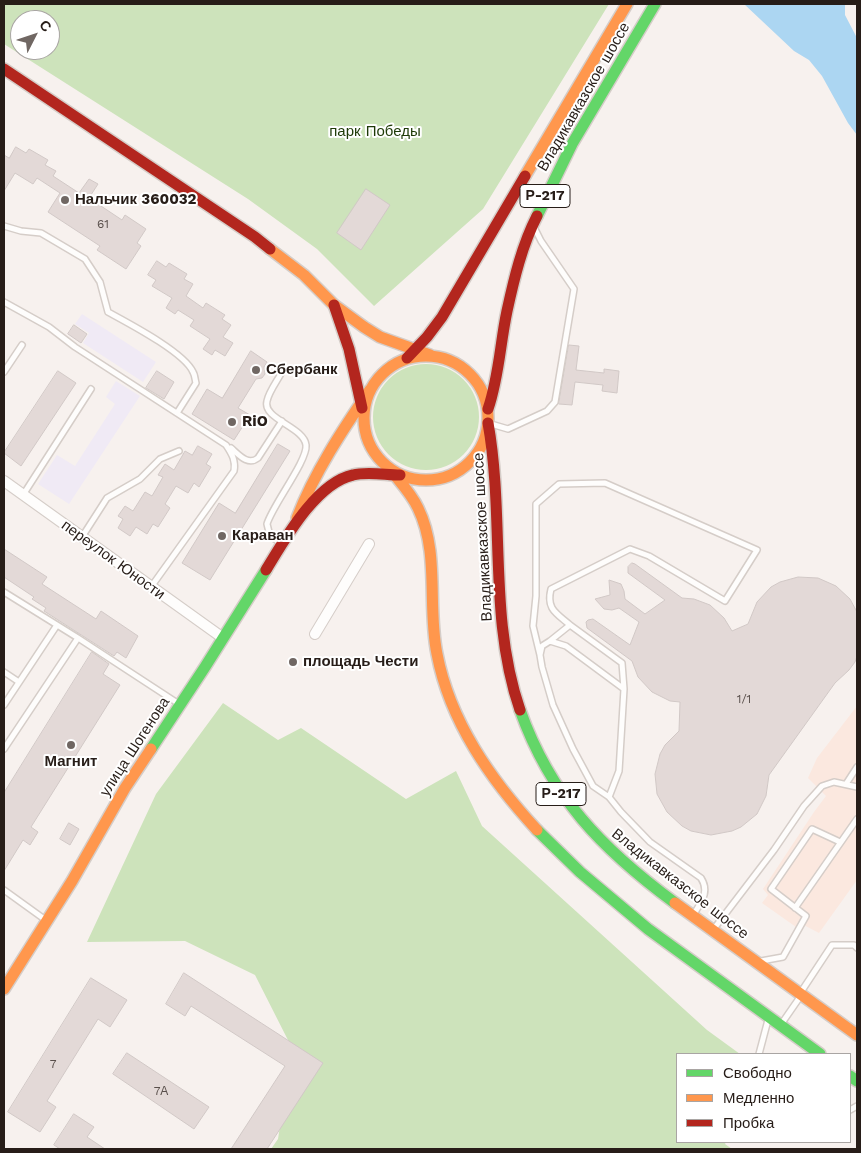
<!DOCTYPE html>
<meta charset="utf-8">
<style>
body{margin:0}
#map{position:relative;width:861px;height:1153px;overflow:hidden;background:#f7f1ee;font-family:"Work Sans",sans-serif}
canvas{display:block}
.frame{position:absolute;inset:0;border:5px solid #271d18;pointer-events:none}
.legend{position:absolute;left:676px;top:1053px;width:175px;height:90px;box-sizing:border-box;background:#fff;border:1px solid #a9a5a3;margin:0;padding:6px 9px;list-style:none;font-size:15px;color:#271d18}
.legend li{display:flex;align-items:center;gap:10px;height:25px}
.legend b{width:25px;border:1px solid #a9a5a3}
.north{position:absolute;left:10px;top:10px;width:50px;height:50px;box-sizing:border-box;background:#fff;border:1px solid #a9a5a3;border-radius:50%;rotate:49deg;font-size:14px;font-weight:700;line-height:20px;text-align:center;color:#271d18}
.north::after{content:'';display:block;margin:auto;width:18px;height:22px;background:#706763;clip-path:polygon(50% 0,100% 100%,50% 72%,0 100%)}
</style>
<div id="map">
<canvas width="861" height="1153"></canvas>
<div class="frame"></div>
<ul class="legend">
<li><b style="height:6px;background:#63d668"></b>Свободно</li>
<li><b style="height:6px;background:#ff974d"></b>Медленно</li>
<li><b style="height:6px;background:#b3261e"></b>Пробка</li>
</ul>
<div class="north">С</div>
</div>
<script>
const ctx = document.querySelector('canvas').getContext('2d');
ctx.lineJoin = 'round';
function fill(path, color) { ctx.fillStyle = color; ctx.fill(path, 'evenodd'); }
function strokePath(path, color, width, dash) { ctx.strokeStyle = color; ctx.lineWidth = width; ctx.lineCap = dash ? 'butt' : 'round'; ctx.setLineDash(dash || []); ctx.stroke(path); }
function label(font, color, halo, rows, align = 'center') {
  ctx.font = font + ' "Work Sans",sans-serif'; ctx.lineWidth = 4; ctx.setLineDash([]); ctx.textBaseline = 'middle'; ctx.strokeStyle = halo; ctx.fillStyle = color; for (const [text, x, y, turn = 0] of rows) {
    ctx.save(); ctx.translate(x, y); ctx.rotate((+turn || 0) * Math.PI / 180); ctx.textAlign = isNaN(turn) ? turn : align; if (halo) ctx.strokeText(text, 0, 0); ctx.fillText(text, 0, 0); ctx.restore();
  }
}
fill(new Path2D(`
 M857,706V880L819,933L798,922L796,927L762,903L768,895L763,889L814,812L826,796L808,778L817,758Z`), '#fbe8df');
fill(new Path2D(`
 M82,314L156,362L143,382L83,343L89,333L75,324Z
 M116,381L140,396L69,504L38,484L57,455L75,466L115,404L106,397Z`), '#f0eaf5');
fill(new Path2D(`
 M4,4H609L483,209L374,306L317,249L248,199L4,44ZM20,20H50V50H20Z
 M373 417a53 53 0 1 1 106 0a53 53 0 1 1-106 0Z
 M223,703L278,740L301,728L406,799L456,771L482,826L707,1030L740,1054H677V1142H726L725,1144L732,1149H271L278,1139L292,1048L255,975L185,941L87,942L156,794Z`), '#cde3bb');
fill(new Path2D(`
 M744,4H845V15L857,38V135L848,123L822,76L809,60L794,51Z`), '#acd6f2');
const building = new Path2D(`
 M16,147L26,153L29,149L48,160L45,165L56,171L53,176L79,193L89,179L98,184L89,198L122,220L125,215L146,229L137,243L141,246L126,269L97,250L100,246L48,212L60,193L37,178L33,184L15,173L4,191V155L9,158Z
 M366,189L390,205L361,250L337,233Z
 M157,261L166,267L169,263L187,274L184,279L193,284L186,296L203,308L206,303L225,315L222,319L231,325L223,337L233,343L225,356L215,350L212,355L203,349L210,339L190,326L194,320L178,310L175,314L166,308L172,298L152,286L156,280L148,275Z
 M74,325L87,334L81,343L68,334Z
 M569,345L579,346L576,370L604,373V369L619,371L617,393L602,391L603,385L575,382L572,405L559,404Z
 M251,351L267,362L264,367L265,374L262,378L256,379L238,408L250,415L234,440L192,414L207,389L222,398Z
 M58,371L76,383L21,466L4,453Z
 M157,371L174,382L164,399L146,388Z
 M278,444L290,451L210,580L182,563L219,503L235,513Z
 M198,446L212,454L206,464L211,467L199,487L194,483L188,493L176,486L165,504L170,508L158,527L153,524L147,534L136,527L130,536L118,528L123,519L118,516L125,506L133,511L145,492L152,496L163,477L158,475L165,464L174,470L185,451L192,455Z
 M4,549L47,577L42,584L96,619L101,611L138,636L126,658L117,652L114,656L44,611L46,608L32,599L34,597L4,577Z
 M632,563L635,564L682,598L694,599L710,605L724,618L732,631L748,624L757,602L771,587L780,582L798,577L818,578L836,586L850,599L857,612V656L855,662L849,670L835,683L769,775L766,796L757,814L741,827L732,831L711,835L691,831L682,826L667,812L657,794L655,774L660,754L665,745L679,731L680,702L670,701L652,692L638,677L632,661L587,628L586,622L588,620L593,619L630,645L639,622L619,608L612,610L604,609L595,599L610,595L609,580L621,584L624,591L625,599L645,614L665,600L628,573V567Z
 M92,652L109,664L103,674L120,685L31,827L38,832L30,845L23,840L4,871V793Z
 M69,823L79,829L70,845L60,839Z
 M184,973L323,1063L267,1149H231L285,1066L191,1006L185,1016L166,1004Z
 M91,978L127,1000L110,1027L98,1019L47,1101L56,1107L40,1132L8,1112Z
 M127,1053L209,1107L194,1129L113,1074Z
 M74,1114L94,1127L87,1137L105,1149H60L54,1145Z`);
fill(building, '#e3d9d7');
strokePath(building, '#d1c8c6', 1);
const lane = new Path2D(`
 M4,226L21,231L41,233L85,259L100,282L108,312C128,323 184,352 193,372C195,375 195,380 196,383L177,413
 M4,302L49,327L75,347L226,445C232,454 236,461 234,471L151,587
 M4,372L22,345
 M491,424L508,429L547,411L555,402L574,289L541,241L535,229
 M231,448C239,455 248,466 258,458L282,421
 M23,495L91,389
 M82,537L107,498L140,479L160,459L179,451
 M282,544L270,536L267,524C272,506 308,460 306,445C304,427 262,419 267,401C269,391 278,380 283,370
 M4,592L78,638
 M550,641L570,625L622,663L624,689
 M540,655L533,626L536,596V504L559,484L605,483L757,550L725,601L649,556L630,549L551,589C546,609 556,613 570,625
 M4,672L19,682
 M4,705L57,625
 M4,749L78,638L179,704
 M846,784L857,767
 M609,797L619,771L624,689L566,646L550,641L542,646L540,655L542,667L553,705L573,749L593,786L609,797L621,812L650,842L701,878C710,892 701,902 694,914
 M4,890L47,921
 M795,908L857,819
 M713,930L774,850L804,806L822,786L834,782L857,787
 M761,961L783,957L806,916L771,889L812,829L840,842
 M801,992L832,945H854L857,948
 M782,1023L800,997
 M759,1054L768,1020
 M850,1110L857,1106`);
const street = new Path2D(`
 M4,481L223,638
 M315,634L369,544`);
const fast = new Path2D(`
 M537,216L572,144L655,4
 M520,710C551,797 602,849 675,903
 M151,749L205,667L266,570
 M537,830L580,872L648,929L820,1054
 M850,1076L857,1081`);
const slow = new Path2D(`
 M525,176L627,4
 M270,249L304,275L334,305L364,327L380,337L430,355
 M364 418a62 62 0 1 1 124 0a62 62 0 1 1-124 0Z
 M389,468C399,481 411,493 418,508C440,553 427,606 437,654C450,722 491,780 537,830
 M297,518C314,473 343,429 370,390
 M675,903L857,1035
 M4,989L72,881L125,788L151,749`);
const jam = new Path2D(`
 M4,69L255,237L270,249
 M334,305L349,349L362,408
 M407,358L427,337L442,317L525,176
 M488,409C499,377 500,344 507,311C514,279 522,245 537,216
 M488,423C505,518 488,617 520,710
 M266,570C285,539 316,483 353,475C367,471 386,475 400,475`);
strokePath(lane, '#d5cdc8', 8);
strokePath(street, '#d5cdc8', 12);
strokePath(fast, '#d5cdc8', 14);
strokePath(slow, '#d5cdc8', 14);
strokePath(jam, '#d5cdc8', 14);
strokePath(lane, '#fefdfc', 5);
strokePath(street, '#fefdfc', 10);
strokePath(fast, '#63d668', 11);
strokePath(slow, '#ff974d', 11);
strokePath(jam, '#b3261e', 11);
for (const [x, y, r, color] of [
 [65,200,5,"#706763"],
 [256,370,5,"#706763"],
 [232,422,5,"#706763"],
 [222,536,5,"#706763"],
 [293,662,5,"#706763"],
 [71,745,5,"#706763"]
]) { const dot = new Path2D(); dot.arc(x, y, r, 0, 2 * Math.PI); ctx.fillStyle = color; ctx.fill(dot); strokePath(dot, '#fff', 2); }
label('12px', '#594f4b', null, [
 ["61",103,224],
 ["1/1",744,699],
 ["7",53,1064],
 ["7А",161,1091]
]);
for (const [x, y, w] of [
 [545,196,50],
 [561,794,50]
]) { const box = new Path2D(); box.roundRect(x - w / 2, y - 11.5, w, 23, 4); ctx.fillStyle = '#fff'; ctx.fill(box); strokePath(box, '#271d18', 1); }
label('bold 14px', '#271d18', null, [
 ["Р-217",545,196],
 ["Р-217",561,794]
]);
label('15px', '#271d18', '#fff', [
 ["Владикавказское шоссе",584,97,-60],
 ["Владикавказское шоссе",483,537,-93],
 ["переулок Юности",113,560,36],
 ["улица Шогенова",135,747,-57],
 ["Владикавказское шоссе",680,884,38]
]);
label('15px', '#1e3a07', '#fff', [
 ["парк Победы",375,132]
]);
label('bold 15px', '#271d18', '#fff', [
 ["Нальчик 360032",75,200],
 ["Сбербанк",266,370],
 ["RiO",242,422],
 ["Караван",232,536],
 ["площадь Чести",303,662],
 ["Магнит",71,762,"center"]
], 'left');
</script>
